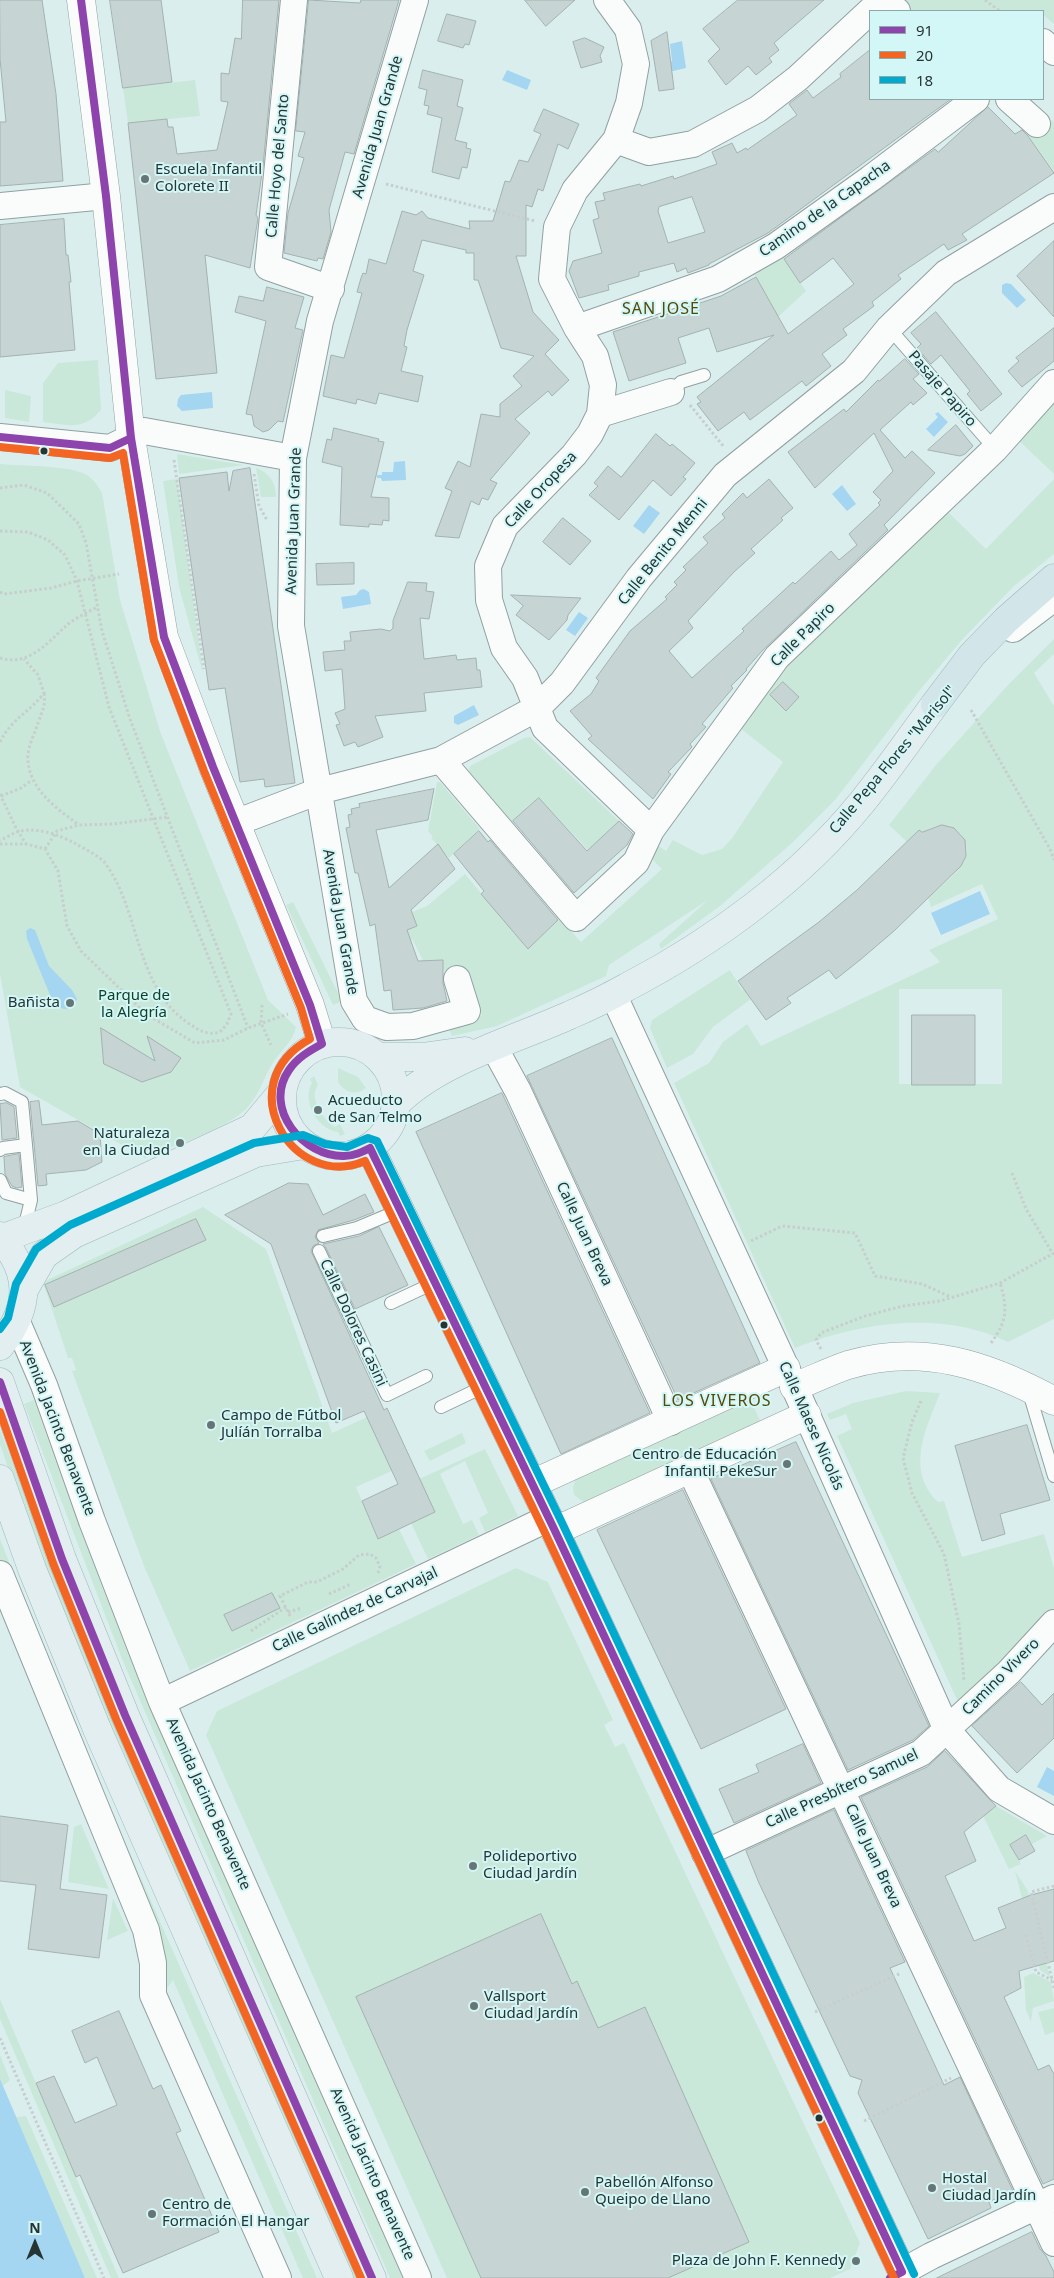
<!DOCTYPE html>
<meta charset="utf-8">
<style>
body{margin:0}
#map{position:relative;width:1054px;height:2278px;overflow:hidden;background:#dbeeee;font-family:"Noto Sans",sans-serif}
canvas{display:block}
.legend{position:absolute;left:869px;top:10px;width:175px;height:90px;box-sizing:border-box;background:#d3f6f6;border:1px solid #8ea8a8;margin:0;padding:6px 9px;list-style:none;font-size:15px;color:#273434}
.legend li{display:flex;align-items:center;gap:10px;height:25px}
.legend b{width:25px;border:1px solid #8ea8a8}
.north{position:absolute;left:10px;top:2218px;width:50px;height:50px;-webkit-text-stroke:4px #d3f6f6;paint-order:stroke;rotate:0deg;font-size:14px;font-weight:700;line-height:20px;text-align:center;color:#273434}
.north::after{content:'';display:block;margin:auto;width:18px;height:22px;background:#273434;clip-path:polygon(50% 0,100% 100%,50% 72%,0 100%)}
</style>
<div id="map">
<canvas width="1054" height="2278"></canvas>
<ul class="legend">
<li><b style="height:6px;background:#8e44ad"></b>91</li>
<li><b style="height:6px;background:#f26522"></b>20</li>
<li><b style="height:6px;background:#00a9ce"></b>18</li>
</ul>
<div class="north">N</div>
</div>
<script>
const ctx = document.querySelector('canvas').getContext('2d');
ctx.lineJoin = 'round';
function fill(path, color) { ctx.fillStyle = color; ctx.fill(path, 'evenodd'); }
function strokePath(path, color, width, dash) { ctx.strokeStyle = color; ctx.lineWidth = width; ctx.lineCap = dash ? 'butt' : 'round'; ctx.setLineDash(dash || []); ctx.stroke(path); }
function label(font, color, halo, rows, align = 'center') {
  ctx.font = font + ' "Noto Sans",sans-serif'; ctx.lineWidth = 4; ctx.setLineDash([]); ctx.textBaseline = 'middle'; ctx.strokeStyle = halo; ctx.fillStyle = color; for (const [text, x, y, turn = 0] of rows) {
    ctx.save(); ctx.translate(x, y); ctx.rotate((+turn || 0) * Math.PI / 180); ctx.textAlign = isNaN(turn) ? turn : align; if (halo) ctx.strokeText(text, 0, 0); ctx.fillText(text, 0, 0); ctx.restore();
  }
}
fill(new Path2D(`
 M896,0H1054V24L1043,15V11H911Z
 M195,80L200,116L128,123L123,88Z
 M1052,120L1054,122V171L1028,135Z
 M780,253L806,291L778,317L752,270Z
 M98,360L101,410C84,431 67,425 43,422V383L58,363Z
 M5,390L31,396L29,422L5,418Z
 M1054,395V474L1016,438Z
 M177,454L244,465L179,474Z
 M0,464C21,466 70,465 87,475C94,480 98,486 102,493L120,600L161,734L268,1000L296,1027C293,1041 282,1050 274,1061C264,1076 260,1094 247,1108C227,1129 173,1146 145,1158L20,1087L0,974Z
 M256,468C270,473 276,483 276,497H261Z
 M177,479L203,674L179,587L163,481Z
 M1054,479V554L1014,586L961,641L919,691L835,800L793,842L720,906L661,949L659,944L708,900L609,965L606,976L497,1026L452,1036L448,1026L482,1015L467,968L444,971L442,960L423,961L413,940L407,939L406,928L409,929L417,926L412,912L427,906L465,874L528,949L560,919L581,942L662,869L650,857L657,845L666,851L673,840L702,855L722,849L732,838L783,762L740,728L770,684L794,658L946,510L986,549Z
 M1054,639V654L1034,673L1054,706V1319L1008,1342C942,1310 861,1322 795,1348L674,1083L709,1063L723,1042L747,1024L761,1046L940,962L929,950L998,919L982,884L931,907L928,898C938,888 959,873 964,861C976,835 943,814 923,834L919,830L907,842L889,825L936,765L1008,685ZM899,989H1002V1084H899Z
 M530,737L619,821L588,850L539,798L511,823L468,772L470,766L524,738Z
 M437,782H440L480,829L449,858L431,838L433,837L428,831Z
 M293,902L342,1001L333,1005L286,905Z
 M730,970L742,990L745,989L751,999L713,1027L693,1054L667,1068L650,1028L652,1020Z
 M338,1068L358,1077L366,1088C356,1096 345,1093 338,1082Z
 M314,1076L318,1085C308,1098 323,1120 335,1127L340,1124L345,1134L340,1136L338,1132C318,1130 301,1101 312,1083L310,1079Z
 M203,1207L266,1249L332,1433L387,1408L412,1462L356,1487L378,1539L399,1529L416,1564L190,1671L144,1566L72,1371L76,1370L72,1358H68L43,1282Z
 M906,1391L940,1393C926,1429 905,1470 938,1502L944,1501L962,1557L1044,1534L1054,1568V1608L1000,1666L958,1702L837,1436L852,1429L846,1414L830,1420L827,1414L853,1403Z
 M749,1397L762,1424L585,1503L574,1495L573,1487L576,1478Z
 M34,1400L68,1496L153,1713L167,1731L165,1741L403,2278H390L122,1659L24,1404Z
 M0,1430L91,1670L358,2278H352L86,1674L8,1468L0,1444Z
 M462,1433L466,1443L430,1461L424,1451Z
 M485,1449L518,1516L485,1532L479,1518L488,1513L465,1461L440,1474L463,1524L472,1520L479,1535L428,1559L411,1523L419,1479Z
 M0,1539L70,1717L317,2278H303L173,1980L164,1992L0,1560Z
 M516,1568L548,1582L613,1720L604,1725L615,1747L624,1743L860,2243L850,2269L830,2278H447L206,1735L217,1711Z
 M996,1806L1047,1836L1032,1844L1026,1835L1010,1845L1021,1864L1009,1869L983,1816Z
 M81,1824L109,1889L68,1882L74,1827Z
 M1015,1871L1028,1891L1050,1977L1040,1970Z
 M113,1898L128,1931L107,1940Z
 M1033,1973L1051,1982L1054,2001L1033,2008L1031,2022L1026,2010L1024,1977Z
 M0,1999L119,2278H111L0,2019Z
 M1054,2008V2032L1045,2035L1038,2012Z
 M0,2055L10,2080L3,2086L0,2079Z
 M26,2116L97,2278H85L16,2117Z`), '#c9e8da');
fill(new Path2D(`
 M682,41L686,68L664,73L662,65L672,61L670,44Z
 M507,70L531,80L527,90L502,80Z
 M1006,283L1011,284L1026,300L1017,308L1002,293V285Z
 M212,392L213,408L182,411L177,406L178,399L181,395Z
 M938,412L948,422L934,437L926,429L938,417L935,414Z
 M405,461L406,480L382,481L381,478H377V475H382V472H393L394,462Z
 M842,485L856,504L847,511L832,494Z
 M649,505L660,513L644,534L633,526Z
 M364,589L369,592L371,604L343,609L341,597L356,595L360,590Z
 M579,612L588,618L575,636L566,630Z
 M474,705L479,715L458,725L454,723V716Z
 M980,891L990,914L941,935L931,913Z
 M30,928L35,930L49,966L72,990L77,999L74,1007L65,1009L55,1007L27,939L26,931Z
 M1047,1767L1054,1771V1796L1037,1787Z
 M0,2079L85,2278H0Z`), '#a4d6f1');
const building = new Path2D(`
 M0,0H42L56,94L63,181L0,186V122H6L0,59Z
 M110,0H161L172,82L123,88Z
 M243,0H279L263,166L256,215L258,218L250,268L205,255L217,373L156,379L128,123L167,119L168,127H173L177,154L217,150L228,102L221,101V73L229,74L235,38L241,39Z
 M309,0L360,3L361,0H399L354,154L345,152L329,210L331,232L323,259L318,258L317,261L284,253L288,213L304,158L298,156L305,132L296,131Z
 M525,0H575L546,26Z
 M738,0H824L774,43L779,50L769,58L772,62L756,75L748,66L726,85L708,61L720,49L703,29Z
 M447,14L476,21L469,45L465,44L463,48L438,41Z
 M667,32L674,89L659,91L651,41Z
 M585,38L604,47L600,56L602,62L581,68L573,42Z
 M870,50V99H951L768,233L709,264V265L688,273L686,268L677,272L674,263L639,272V276L608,285L609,290L579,298L569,271L573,261L602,253L593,220L599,218L595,202L605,200L603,193L640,184L641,186L673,176L674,179L717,164L712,152L732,143L737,153L746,148L747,150L797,115L789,104L794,100L807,90L813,98L841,77L840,74ZM692,197L705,232L668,243L658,211L659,207Z
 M423,70L463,80L457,106L463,108L455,140L467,143L466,148L471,149L467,168L462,167L459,179L432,172L442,118L427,114L429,106L424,105L427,90L419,88Z
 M988,107L1015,134L1022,130L1028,136L1054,173L962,234L967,240L948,250L944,244L898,275L901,279L872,302L874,306L843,329L847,335L822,354L831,366L806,386L802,381L750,420L744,412L718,431L697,404L701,402L697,397L774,335L717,352L709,328L678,338L686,363L629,381L613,332L721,296L756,277L788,334L854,284L833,258L800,283L784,259L935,149L938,152Z
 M544,109L579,124L568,149L558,144L543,191L538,189L532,207L526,205V256H516L533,312L559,340L545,354L569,380L552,396L548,391L515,419L530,433L490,480L497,483L488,500L482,498L479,505L471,501L459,538L435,536L452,491L445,488L458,461L470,467L481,414L500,417V404L522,386L513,376L534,356L501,348L478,280H474V253H466V250L422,240L413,271L424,275L407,330L404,346L407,347L401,371L423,376L418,402L379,393L376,404L357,399L356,404L323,396L331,355L344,358L362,293L357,292L361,278L363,273L366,274L369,259L386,264L402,211L416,215L422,211L428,218L470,229L469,221H493L505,181L510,182L519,160L528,162L541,134L534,131Z
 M64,219L66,255H68L71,282H69L75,350L0,357V225Z
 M1054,241V317L1017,276Z
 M267,287L304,297L295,328L303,330L283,422L278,421L269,430L263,432L254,426L252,415L246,414L266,321L235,312L239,296L263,301Z
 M936,312L1002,394L981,411L967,394L970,391L941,355L931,364L917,348L921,344L911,333Z
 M1054,328V361L1022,387L1008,371L1019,361L1016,358Z
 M905,359L919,374L913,379L927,393L913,405L911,402L880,430L905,458L912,451L935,473L884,525L888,530L762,651L746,669L747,670L731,686L733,688L702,724L706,727L690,744L692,747L668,772L671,774L653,799L588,739L592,736L570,711L591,694L599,681L596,678L630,631L667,599L665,597L677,585L674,582L686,570L683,567L708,543L703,537L725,518L722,514L743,493L747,498L769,479L793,508L781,518L783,520L751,549L755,553L734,572L688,621L693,628L669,651L692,678L744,631L742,629L793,582L795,584L831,551L839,560L857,545L849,534L880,505L878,503L881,500L873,492L893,471L874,433L815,488L788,452L844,409L846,412L878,380L879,381Z
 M956,425L973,446L965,454L960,456L928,450Z
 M334,428L379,439L378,441L384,442L371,497L389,498V521L383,520L382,525L369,524V527L340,525L342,467L322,462L327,439L331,440Z
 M656,434L670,446L672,444L695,463L683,477L686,479L671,496L653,480L619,520L589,495L598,486L594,483L608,466L621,477Z
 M250,468L295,783L265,787L264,779L240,782L225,688L209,690L179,478L227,472L229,491L233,471Z
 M563,518L591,541L570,565L543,542Z
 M354,563V584L317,585L316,564Z
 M408,582L427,583L426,591L434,592L429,619L420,618L424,659L456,655L457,660L476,658L477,670H480L482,687L424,693L426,711L375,716L383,737L358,747L355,742L344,746L336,725L340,724L335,713L345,709L342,669L325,671L323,652L345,650L344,641H351L350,632L381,629L390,631L393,628V621Z
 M511,595L581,598L568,615L567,620L549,640L516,615L523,606Z
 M783,682L799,697L786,711L770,695Z
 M434,789L428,820L376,830L389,888L438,844L455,869L411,910L417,926L407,930L418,961L443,960V983L447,1001L423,1008L393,1010L391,990L384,991L375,924L370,926L358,873H355L346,828L350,827L348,815L352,814L351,809L360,807L359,804Z
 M539,798L587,851L619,821L633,834L627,845L574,893L513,821Z
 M942,825L954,828L965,840L966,856L961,866L894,931L860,960L836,979L829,970L787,998L791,1003L766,1020L738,981L819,922L857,890L919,830L922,832Z
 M479,831L488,842L490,840L558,920L528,949L481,894L484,891L454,854Z
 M912,1015H975V1085H912Z
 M101,1028L155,1061L147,1036L181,1058L171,1072L142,1082L104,1064Z
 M612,1038L760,1363L678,1400L527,1076Z
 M502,1093L650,1413L561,1454L416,1132Z
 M39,1101L42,1125L78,1121L100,1134L102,1162L86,1170L46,1174L47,1185L38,1186L30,1102Z
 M7,1103L14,1107L17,1138L2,1140L0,1104Z
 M19,1154L22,1187L17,1188L12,1186L5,1174L4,1157Z
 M289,1183L308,1184L323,1215L365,1194L374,1212L354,1220L318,1230L315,1237L319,1243L313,1246L311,1251L384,1410L387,1408L435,1512L378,1539L362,1501L398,1484L364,1411L336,1423L271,1244L225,1215Z
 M196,1219L206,1240L54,1307L45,1285Z
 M379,1227L408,1285L355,1309L326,1248L323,1244L359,1236Z
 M1027,1425L1050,1500L1000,1514L1005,1534L982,1541L955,1446Z
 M796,1442L929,1726L913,1740L848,1770L711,1479Z
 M683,1490L786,1709L701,1749L597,1530Z
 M272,1593L280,1608L232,1631L224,1615Z
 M1021,1682L1042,1705L1054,1693V1738L1017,1773L972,1726Z
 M803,1744L821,1783L734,1823L719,1789L759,1772L756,1765Z
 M945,1751L996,1806L964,1832L976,1861L945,1876L974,1941L1006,1928L998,1908L1031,1895L1054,1889V1961L1019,1971L1021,1988L1004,1997L1038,2070L1049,2065L1054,2074V2179L1043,2184L861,1797L927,1767Z
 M834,1810L905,1962L890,1968L944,2085L960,2077L1013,2191L989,2202L991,2208L928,2239L858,2093L862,2080L850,2076L759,1883L746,1851Z
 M0,1816L68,1825L60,1889L107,1895L99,1958L28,1949L36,1885L0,1881Z
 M1026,1835L1035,1851L1019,1860L1010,1845Z
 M541,1914L572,1984L577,1981L598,2028L645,2007L749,2242L668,2278H481L356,1997Z
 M119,2011L153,2089L161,2085L181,2131L176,2133L219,2232L123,2273L80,2175L76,2177L36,2083L54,2076L75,2123L117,2105L97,2057L85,2063L72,2031Z
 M1032,2232L1040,2249L1046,2256L1054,2272V2278H937Z`);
fill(building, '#c6d5d3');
strokePath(building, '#a3b2b0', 1);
const service = new Path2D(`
 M889,328L995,449
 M671,392L681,382L704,375
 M0,1094L5,1093L22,1102L26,1145
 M0,1150L3,1148L26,1145L31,1200L24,1229
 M0,1180L6,1193L31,1200
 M323,1236L357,1228L400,1210
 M319,1251L387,1395L426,1376
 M391,1303L436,1282
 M1028,1389L1054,1476
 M441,1407L485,1386`);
const minor = new Path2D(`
 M294,0L268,267L331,289
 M415,0L320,321L293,458L291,626L354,1001L365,1019L387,1027L413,1026L467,1011L457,979
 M607,0L628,29L636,64L629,103L616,140L575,190L557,227L552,279L577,328L595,356L603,385L600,414L590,434L574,455L505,526L488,566L489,600L504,648L525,678L545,728L651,830
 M1043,42L1054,52
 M1009,99L1037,124
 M616,140L649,152L693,144L758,109L798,78L882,0L897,11
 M0,206L106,196
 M577,328L718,279L776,246L870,179L976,99
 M600,414L671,392
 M0,437L110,448L144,431L293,458
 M1013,629L1054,598
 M441,760L576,918L636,862L651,830L777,657L995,449L1054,383
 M235,823L319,791L441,760L537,708L562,683L639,578L725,475L854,371L889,328L946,273L1054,207
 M613,994L786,1368L947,1730L999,1789L1054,1821
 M494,1047L518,1091L671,1422
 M17,1322L44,1385L92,1521L162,1702L418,2278
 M690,1469L1054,2243
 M0,1574L146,1930L153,1963V1995L278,2278
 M162,1702L549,1518
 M705,1853L921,1753L1009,1672L1054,1623
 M902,2272L931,2256L1054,2198`);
const tertiary = new Path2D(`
 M794,1387C812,1380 830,1371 848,1365C923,1343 988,1365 1054,1401
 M532,1484L786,1368
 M555,1531L807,1415`);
const secondary = new Path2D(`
 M81,0L106,196L131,438L164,637L213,767L310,1005L322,1044
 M370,1148L555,1531L905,2278`);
const primary = new Path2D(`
 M282 1099a57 57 0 1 1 114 0a57 57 0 1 1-114 0Z
 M380,1057H422L465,1051
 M396,1104C438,1061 515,1040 570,1015C589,1007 609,997 627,987C715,941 801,878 863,801C888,770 911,737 935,704
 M0,1236C6,1240 9,1249 13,1255C33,1288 22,1318 0,1346
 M3,1238L66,1215L252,1128L282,1092
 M25,1288L44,1255L74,1234L256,1153L304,1145
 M0,1382L62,1559L125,1715L372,2278
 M0,1479L32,1569L97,1729L339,2278`);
const motorway = new Path2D(`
 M935,704L972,655L1006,620L1054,578`);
strokePath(service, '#91a0a0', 14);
strokePath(minor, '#91a0a0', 28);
strokePath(tertiary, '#91a0a0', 29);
strokePath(secondary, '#91a0a0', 29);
strokePath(primary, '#9db6ba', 29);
strokePath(motorway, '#9db6ba', 29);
strokePath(new Path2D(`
 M985,0L1000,11
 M386,184L535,221
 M690,405L724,447
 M174,460L204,669
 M254,474L259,506L267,520
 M0,488L24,485L47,493L79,524L86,543L102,631L130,719L248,1028
 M0,531L28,532L48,540L65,555L77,581L109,707L231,1014L227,1024L220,1032C207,1036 199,1030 188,1023C134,985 141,912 105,863C98,855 85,849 76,844C60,835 36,826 17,832C11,834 6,838 0,840
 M0,592L4,594L51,588L77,581L119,574
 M0,658C29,667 48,642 67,625C75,618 87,613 97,607
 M44,693C46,706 42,711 38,723C35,733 28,746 28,756C27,788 56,808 79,825
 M971,710L1050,849L1054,860
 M0,742C12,718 29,713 44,693L38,675L24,659
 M0,794L16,828L26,844
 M1,796L21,788L32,780
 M0,844H26L45,849L58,871L67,926L81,951L146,1014L195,1043L224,1040L248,1028L288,1014
 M45,849L57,831L79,825L113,824L168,817
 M262,1005L261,1023L271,1045
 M1012,1173L1026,1209L1053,1254
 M751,1241L782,1226L855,1233L875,1276L922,1284L951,1297
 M991,1343C1007,1321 1008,1309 1000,1283
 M821,1349L816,1340L821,1333L865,1316L903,1306L940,1301L1000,1283L1054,1253
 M921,1401L912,1422L903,1458L912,1493L944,1554L959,1624L964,1680
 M329,1594L351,1584
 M288,1612L302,1608
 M290,1616L280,1596L308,1582H317L343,1569L359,1555L370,1554L376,1558L380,1566L378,1573
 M251,1631L286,1607
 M1054,1886L1031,1892L1054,1988
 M1026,1935L1036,1972L1052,1980
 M815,2012L901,1973
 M0,2038L104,2278
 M864,2121L951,2078`), '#c7cece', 3, [2.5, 2.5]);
strokePath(service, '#fafcfc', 12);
strokePath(minor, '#fafcfc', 26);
strokePath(tertiary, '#fafcfc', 28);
strokePath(secondary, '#fafcfc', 28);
strokePath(primary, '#e2eef0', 28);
strokePath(motorway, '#d2e5e8', 28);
strokePath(new Path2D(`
 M81,0L106,196L131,438L164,637L213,767L310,1005L322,1044C309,1051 297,1058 289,1070C262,1109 304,1157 344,1156C354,1156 362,1152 370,1148L555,1531L902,2272L890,2278
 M0,437L110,448L131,438
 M0,1382L62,1559L125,1715L372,2278`), '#8e44ad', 8);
strokePath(new Path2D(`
 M0,447L110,458L123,453L154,640L204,771L301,1008L310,1039C228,1084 293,1192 365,1161L546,1535L894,2278
 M0,1412L53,1563L116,1719L361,2278`), '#f26522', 8);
strokePath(new Path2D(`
 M0,1329L8,1318L16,1284L36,1249L70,1225L254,1143L303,1135L325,1144L347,1147L368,1138L377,1141L564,1527L914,2274`), '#00a9ce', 8);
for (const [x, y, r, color] of [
 [145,179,5,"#667575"],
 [44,451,4.5,"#273434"],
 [70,1003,5,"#667575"],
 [318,1110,5,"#667575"],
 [180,1143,5,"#667575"],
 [444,1325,4.5,"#273434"],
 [211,1425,5,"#667575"],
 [787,1464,5,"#667575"],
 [473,1866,5,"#667575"],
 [474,2006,5,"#667575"],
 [819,2118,4.5,"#273434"],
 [932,2188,5,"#667575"],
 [585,2192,5,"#667575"],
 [152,2214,5,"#667575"],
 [856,2261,5,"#667575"]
]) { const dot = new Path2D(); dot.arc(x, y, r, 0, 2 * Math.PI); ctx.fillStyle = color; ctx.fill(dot); strokePath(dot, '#d3f6f6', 2); }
label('15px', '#273434', '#d3f6f6', [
 ["Avenida Juan Grande",378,127,-74],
 ["Calle Hoyo del Santo",278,166,-85],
 ["Camino de la Capacha",825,209,-35],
 ["Pasaje Papiro",942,389,49],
 ["Calle Oropesa",541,490,-47],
 ["Avenida Juan Grande",294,521,-88],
 ["Calle Benito Menni",663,552,-51],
 ["Calle Papiro",803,635,-45],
 ["Calle Pepa Flores \"Marisol\"",893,760,-50],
 ["Avenida Juan Grande",340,922,80],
 ["Calle Juan Breva",584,1234,65],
 ["Calle Dolores Casini",353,1323,65],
 ["Calle Maese Nicolás",811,1426,66],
 ["Avenida Jacinto Benavente",57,1428,69],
 ["Calle Galíndez de Carvajal",355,1610,-25],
 ["Camino Vivero",1001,1677,-45],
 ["Calle Presbítero Samuel",842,1789,-25],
 ["Avenida Jacinto Benavente",208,1804,66],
 ["Calle Juan Breva",873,1856,65],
 ["Avenida Jacinto Benavente",372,2174,66]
]);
label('15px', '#273434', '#d3f6f6', [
 ["Escuela Infantil",155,170],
 ["Colorete II",155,187],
 ["Bañista",60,1003,"right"],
 ["Acueducto",328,1101],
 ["de San Telmo",328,1118],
 ["Naturaleza",170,1134,"right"],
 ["en la Ciudad",170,1151,"right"],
 ["Campo de Fútbol",221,1416],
 ["Julíán Torralba",221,1433],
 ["Centro de Educación",777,1455,"right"],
 ["Infantil PekeSur",777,1472,"right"],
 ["Polideportivo",483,1857],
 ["Ciudad Jardín",483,1874],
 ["Vallsport",484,1997],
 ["Ciudad Jardín",484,2014],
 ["Hostal",942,2179],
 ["Ciudad Jardín",942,2196],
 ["Pabellón Alfonso",595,2183],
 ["Queipo de Llano",595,2200],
 ["Centro de",162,2205],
 ["Formación El Hangar",162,2222],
 ["Plaza de John F. Kennedy",846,2261,"right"]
], 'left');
label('15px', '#104127', '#d3f6f6', [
 ["Parque de",134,996],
 ["la Alegría",134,1013]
]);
ctx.letterSpacing = '1px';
label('16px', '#554907', '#d3f6f6', [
 ["SAN JOSÉ",661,309],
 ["LOS VIVEROS",717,1401]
]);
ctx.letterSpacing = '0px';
</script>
